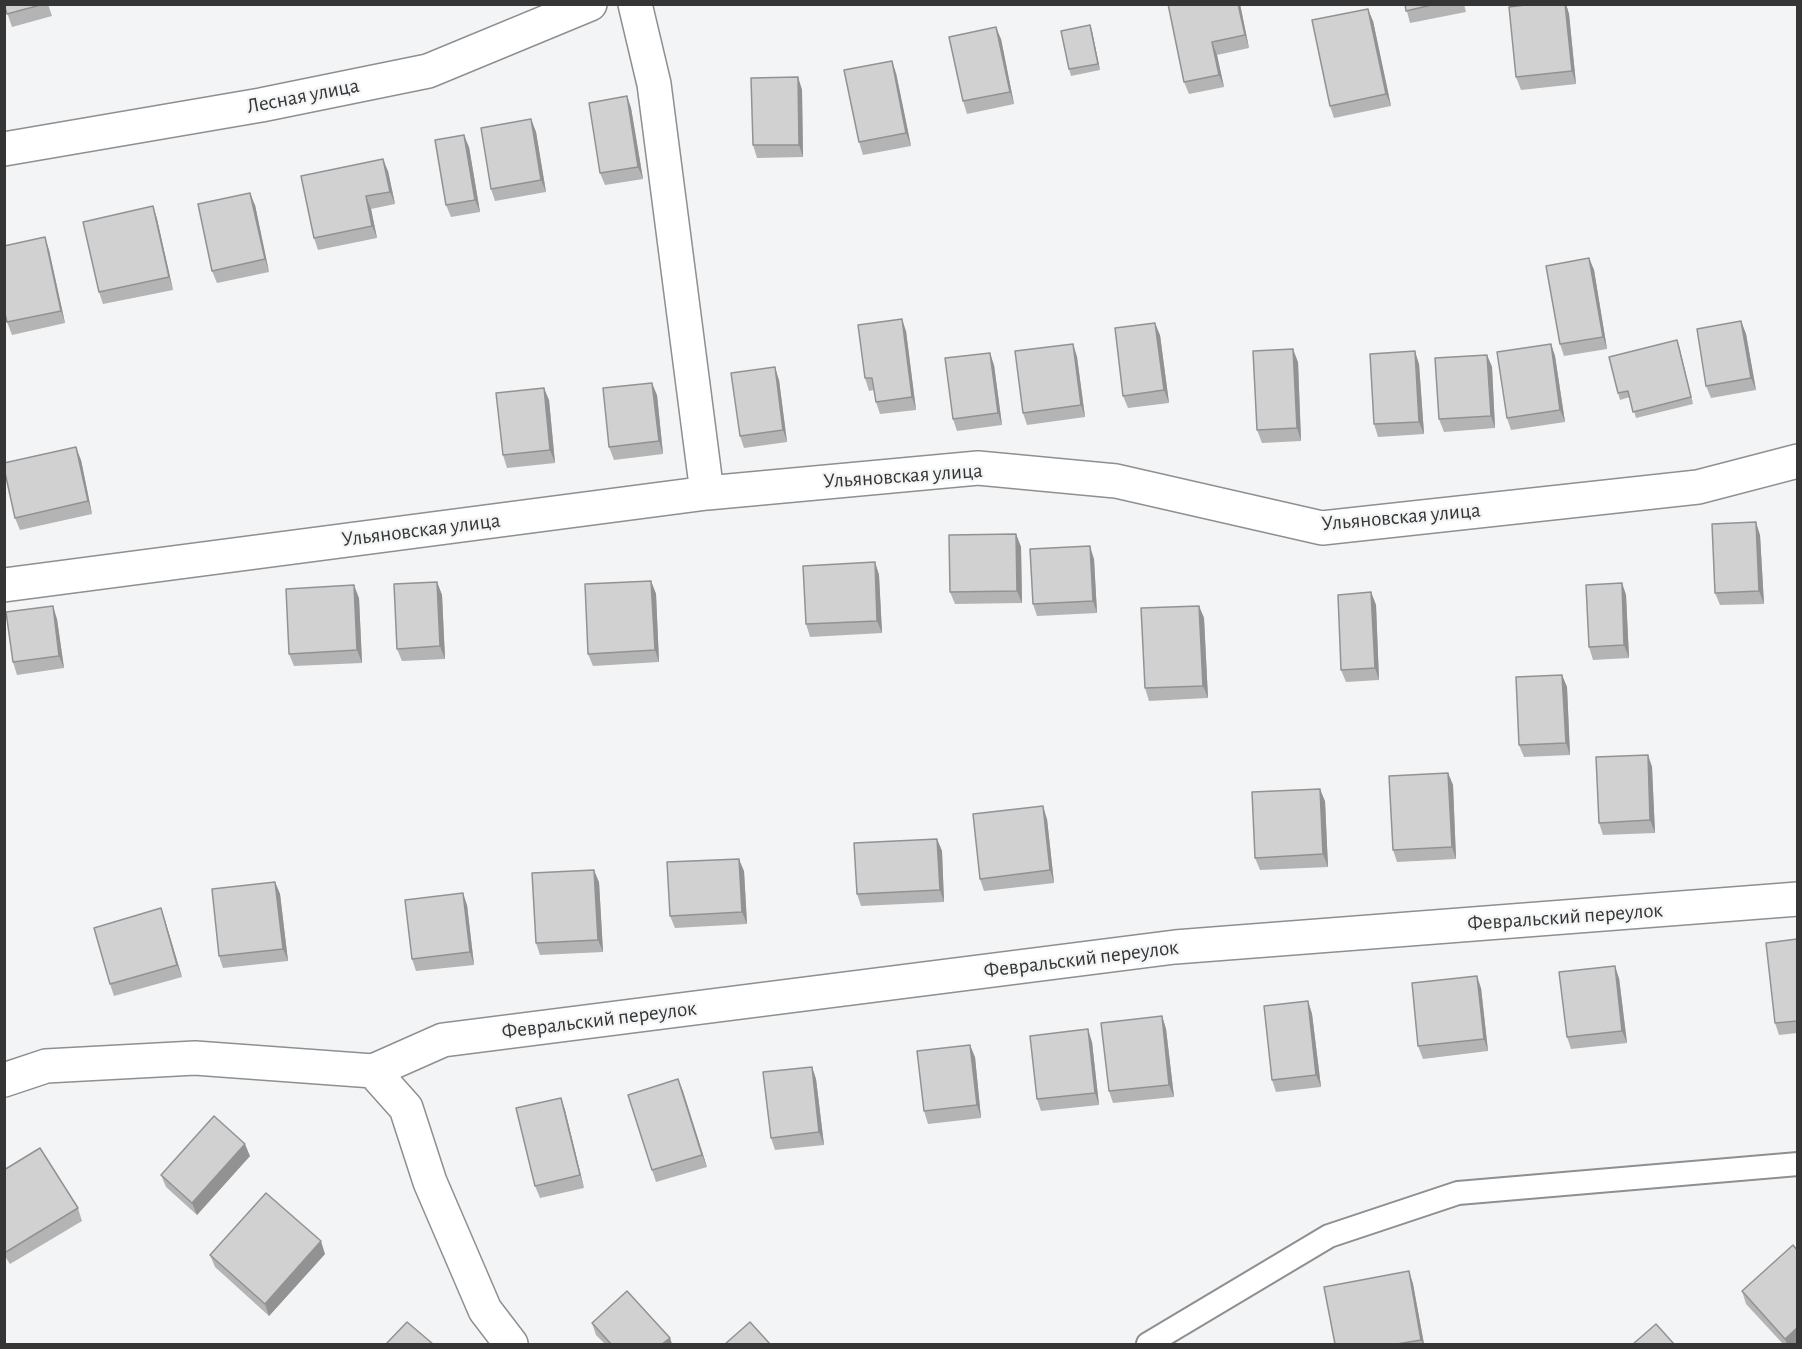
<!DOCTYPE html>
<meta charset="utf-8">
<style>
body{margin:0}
#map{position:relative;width:1802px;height:1349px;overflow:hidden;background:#f3f4f5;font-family:"Alegreya Sans",sans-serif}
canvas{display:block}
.frame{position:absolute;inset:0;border:6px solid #353535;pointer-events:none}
</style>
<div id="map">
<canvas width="1802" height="1349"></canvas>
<div class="frame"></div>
</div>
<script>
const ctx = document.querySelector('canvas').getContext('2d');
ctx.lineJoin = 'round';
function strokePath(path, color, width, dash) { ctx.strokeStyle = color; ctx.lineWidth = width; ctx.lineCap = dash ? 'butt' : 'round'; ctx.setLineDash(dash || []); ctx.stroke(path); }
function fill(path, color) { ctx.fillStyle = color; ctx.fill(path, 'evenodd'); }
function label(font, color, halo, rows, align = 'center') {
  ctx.font = font + ' "Alegreya Sans",sans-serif'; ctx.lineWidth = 4.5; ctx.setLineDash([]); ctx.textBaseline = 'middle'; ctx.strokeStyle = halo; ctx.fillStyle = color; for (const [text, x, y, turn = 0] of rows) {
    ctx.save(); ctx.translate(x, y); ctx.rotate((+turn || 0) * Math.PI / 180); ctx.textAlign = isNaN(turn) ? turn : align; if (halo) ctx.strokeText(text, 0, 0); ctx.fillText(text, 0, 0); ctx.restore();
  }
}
const lane = new Path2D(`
 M1148,1344L1329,1236L1458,1193L1798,1164`);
const street = new Path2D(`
 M635,4L654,84L707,493
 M4,149L261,105L428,71L590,4
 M4,585L707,493L978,468L1116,481L1322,528L1698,487L1798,461
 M373,1071L443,1040L1175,947L1798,899`);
const secondary = new Path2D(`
 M4,1080L46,1066L195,1058L373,1071L406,1108L430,1182L485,1310L511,1344`);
strokePath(lane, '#8f8f90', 26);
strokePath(street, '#8f8f90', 36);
strokePath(secondary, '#8f8f90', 36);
strokePath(lane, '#fff', 22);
strokePath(street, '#fff', 33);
strokePath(secondary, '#fff', 33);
fill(new Path2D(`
 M4,4H48L52,16L12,27Z
 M1240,4L1249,48L1217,55L1224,87L1189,94L1184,82Z
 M1405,4H1464L1466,12L1410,23Z
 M1533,4H1566L1569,14L1576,84L1521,90L1516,77Z
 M1373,21L1391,106L1334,118L1330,106Z
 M1090,25L1092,31L1100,70L1071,76L1069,69Z
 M1001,39L1014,104L967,114L963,101Z
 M896,73L911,146L863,155L859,142Z
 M798,77L802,90L803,157L757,158L753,145Z
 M627,96L631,108L643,179L605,185L600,173Z
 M531,119L536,132L546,192L495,201L491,189Z
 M469,147L480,212L451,217L446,205Z
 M388,171L395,204L371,209L377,238L318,250L314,238Z
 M255,205L269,272L217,283L212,271Z
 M153,206L157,219L173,290L103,304L99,292Z
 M49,250L65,323L12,335L7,322Z
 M1589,258L1594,270L1607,349L1564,356L1560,344Z
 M1741,321L1746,334L1756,390L1711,398L1706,386Z
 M906,331L916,410L880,414L876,402L874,390L869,391L865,378Z
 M1160,335L1169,403L1128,408L1123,396Z
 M1073,344L1077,357L1085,417L1027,425L1023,413Z
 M1551,344L1555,356L1565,422L1511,430L1507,418Z
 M1679,346L1693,404L1636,418L1630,397L1620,400L1618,393Z
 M1487,355L1492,367L1495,428L1444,432L1439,419Z
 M1298,362L1301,441L1262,443L1257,430Z
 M1419,364L1424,434L1378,437L1374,424Z
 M994,365L1002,425L957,431L953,419Z
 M779,380L787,442L744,448L740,436Z
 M657,395L663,454L614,460L609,447Z
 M549,400L555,463L507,468L503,455Z
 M81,460L92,514L20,530L15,518Z
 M1016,534L1021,547L1022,603L955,604L950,592Z
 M1760,535L1764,604L1720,605L1715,593Z
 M1094,559L1097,613L1037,616L1033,604Z
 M875,562L879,575L882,633L810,637L806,624Z
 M651,581L656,594L659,662L593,666L588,654Z
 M437,582L442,595L445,659L402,661L397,649Z
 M1622,583L1626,595L1629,658L1593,660L1589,647Z
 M1371,592L1376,605L1379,680L1346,682L1341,670Z
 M359,598L362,663L294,666L289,654Z
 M1199,606L1204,618L1208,698L1149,701L1145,688Z
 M57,619L64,668L17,675L13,662Z
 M1562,675L1567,687L1570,755L1524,757L1519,745Z
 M1648,755L1652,767L1655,833L1603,835L1599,823Z
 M1448,773L1453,785L1456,859L1397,862L1393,850Z
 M1325,801L1328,867L1260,870L1255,858Z
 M1047,819L1054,883L984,891L980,879Z
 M937,839L942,851L944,902L861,906L857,894Z
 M744,871L747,924L675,928L670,916Z
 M275,882L280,894L288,961L223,968L219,956Z
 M599,882L603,952L540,955L536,943Z
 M467,905L474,965L416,971L412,959Z
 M161,908L182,977L114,996L110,984Z
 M1797,939V1033L1779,1035L1775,1023Z
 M1619,978L1627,1043L1571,1049L1567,1037Z
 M1481,988L1488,1051L1423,1059L1418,1046Z
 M1308,1001L1312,1014L1321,1087L1276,1092L1272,1080Z
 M1162,1016L1166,1029L1174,1097L1113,1103L1109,1091Z
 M1092,1042L1099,1105L1041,1111L1037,1099Z
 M975,1057L981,1118L928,1124L924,1111Z
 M812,1067L816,1079L824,1145L775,1150L771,1138Z
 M678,1079L707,1167L656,1182L652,1170Z
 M561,1098L565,1110L584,1188L540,1198L535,1186Z
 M250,1156L197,1215L166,1187L161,1175Z
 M4,1170L78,1208L82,1221L10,1264L4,1255Z
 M325,1254L269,1316L215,1267L210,1255Z
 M1409,1271L1413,1284L1424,1344H1335Z
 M1742,1291L1797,1344H1783L1746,1304Z
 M592,1323L670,1338L672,1344H605L596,1335Z`), '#b4b4b5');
fill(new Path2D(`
 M1238,4H1240L1249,48L1245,35Z
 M1565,4H1566L1569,14L1576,84L1572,71Z
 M1368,9L1373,21L1391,106L1386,94Z
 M1090,25L1092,31L1100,70L1098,64Z
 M996,27L1001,39L1014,104L1010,92Z
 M1212,42L1217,55L1224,87L1219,75Z
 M892,61L896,73L911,146L906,133Z
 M798,77L802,90L803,157L799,145Z
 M627,96L631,108L643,179L638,167Z
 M531,119L536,132L546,192L541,180Z
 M464,135L469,147L480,212L475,200Z
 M383,159L388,171L395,204L390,192Z
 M250,193L255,205L269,272L265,259Z
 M366,196L371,209L377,238L372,226Z
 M153,206L157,219L173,290L169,277Z
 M45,237L49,250L65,323L61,311Z
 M1589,258L1594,270L1607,349L1603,337Z
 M902,319L906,331L916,410L912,397Z
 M1741,321L1746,334L1756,390L1751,378Z
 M1155,323L1160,335L1169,403L1164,390Z
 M1677,340L1679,346L1693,404L1691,397Z
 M1073,344L1077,357L1085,417L1081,405Z
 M1551,344L1555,356L1565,422L1560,410Z
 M1293,349L1298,362L1301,441L1297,428Z
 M1415,351L1419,364L1424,434L1419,422Z
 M990,353L994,365L1002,425L998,413Z
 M1487,355L1492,367L1495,428L1491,416Z
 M775,367L779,380L787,442L783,430Z
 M652,383L657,395L663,454L659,441Z
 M544,388L549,400L555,463L550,450Z
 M76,447L81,460L92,514L88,501Z
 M1756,522L1760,535L1764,604L1759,591Z
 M1016,534L1021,547L1022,603L1017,591Z
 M1090,546L1094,559L1097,613L1093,601Z
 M875,562L879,575L882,633L877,621Z
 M651,581L656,594L659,662L655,650Z
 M437,582L442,595L445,659L440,646Z
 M1622,583L1626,595L1629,658L1624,645Z
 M354,585L359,598L362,663L357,650Z
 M1371,592L1376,605L1379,680L1375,668Z
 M53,606L57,619L64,668L59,656Z
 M1199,606L1204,618L1208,698L1203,686Z
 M1562,675L1567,687L1570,755L1566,743Z
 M1648,755L1652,767L1655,833L1650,820Z
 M1448,773L1453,785L1456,859L1452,847Z
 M1320,789L1325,801L1328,867L1323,854Z
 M1043,806L1047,819L1054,883L1050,870Z
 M937,839L942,851L944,902L940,890Z
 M739,859L744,871L747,924L742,912Z
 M594,870L599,882L603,952L598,940Z
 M275,882L280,894L288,961L283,949Z
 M463,893L467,905L474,965L470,952Z
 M161,908L165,920L182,977L177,965Z
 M1615,966L1619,978L1627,1043L1622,1031Z
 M1477,976L1481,988L1488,1051L1484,1039Z
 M1308,1001L1312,1014L1321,1087L1316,1075Z
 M1162,1016L1166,1029L1174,1097L1169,1085Z
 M1088,1029L1092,1042L1099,1105L1095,1093Z
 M970,1045L975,1057L981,1118L977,1105Z
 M812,1067L816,1079L824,1145L819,1132Z
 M678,1079L683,1091L707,1167L702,1155Z
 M561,1098L565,1110L584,1188L580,1175Z
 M245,1144L250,1156L197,1215L192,1203Z
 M321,1241L325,1254L269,1316L265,1304Z
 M1409,1271L1413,1284L1424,1344H1423L1421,1340Z
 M1797,1328V1344H1787L1785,1339Z
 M670,1338L672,1344H662Z`), '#929293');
const building = new Path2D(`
 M4,4H44L7,14Z
 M1168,4H1238L1245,35L1212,42L1219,75L1184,82Z
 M1405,4H1436L1406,11Z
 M1533,4H1565L1572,71L1516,77L1509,7Z
 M1368,9L1386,94L1330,106L1312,20Z
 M1090,25L1098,64L1069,69L1061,31Z
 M996,27L1010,92L963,101L949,37Z
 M892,61L906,133L859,142L844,70Z
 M798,77L799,145H753L751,78Z
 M627,96L638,167L600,173L589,103Z
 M531,119L541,180L491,189L481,128Z
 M464,135L475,200L446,205L435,140Z
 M383,159L390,192L366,196L372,226L314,238L301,176Z
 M250,193L265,259L212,271L198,204Z
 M153,206L169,277L99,292L83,222Z
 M45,237L61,311L7,322L4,310V246Z
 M1589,258L1603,337L1560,344L1546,266Z
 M902,319L912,397L876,402L872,378H865L858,325Z
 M1741,321L1751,378L1706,386L1697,329Z
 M1155,323L1164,390L1123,396L1115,328Z
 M1677,340L1691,397L1633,412L1628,391L1618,393L1609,357Z
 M1073,344L1081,405L1023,413L1015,351Z
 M1551,344L1560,410L1507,418L1497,352Z
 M1293,349L1297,428L1257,430L1253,351Z
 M1415,351L1419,422L1374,424L1370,354Z
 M990,353L998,413L953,419L945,358Z
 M1487,355L1491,416L1439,419L1435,358Z
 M775,367L783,430L740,436L731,373Z
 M652,383L659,441L609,447L603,388Z
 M544,388L550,450L503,455L496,393Z
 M76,447L88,501L15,518L4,468V463Z
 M1756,522L1759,591L1715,593L1712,524Z
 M1016,534L1017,591L950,592L949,535Z
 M1090,546L1093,601L1033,604L1030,549Z
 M875,562L877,621L806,624L803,566Z
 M651,581L655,650L588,654L585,584Z
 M437,582L440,646L397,649L394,584Z
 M1622,583L1624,645L1589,647L1586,585Z
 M354,585L357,650L289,654L286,589Z
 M1371,592L1375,668L1341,670L1338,595Z
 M53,606L59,656L13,662L6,612Z
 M1199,606L1203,686L1145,688L1141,608Z
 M1562,675L1566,743L1519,745L1516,677Z
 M1648,755L1650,820L1599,823L1596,757Z
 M1448,773L1452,847L1393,850L1389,776Z
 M1320,789L1323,854L1255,858L1252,792Z
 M1043,806L1050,870L980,879L973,814Z
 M937,839L940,890L857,894L854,843Z
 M739,859L742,912L670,916L667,862Z
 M594,870L598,940L536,943L532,873Z
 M275,882L283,949L219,956L212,889Z
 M463,893L470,952L412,959L405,900Z
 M161,908L177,965L110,984L94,928Z
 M1797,939V1021L1775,1023L1766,943Z
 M1615,966L1622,1031L1567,1037L1559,972Z
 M1477,976L1484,1039L1418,1046L1412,983Z
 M1308,1001L1316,1075L1272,1080L1264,1006Z
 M1162,1016L1169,1085L1109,1091L1101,1023Z
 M1088,1029L1095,1093L1037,1099L1030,1036Z
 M970,1045L977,1105L924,1111L917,1051Z
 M812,1067L819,1132L771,1138L763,1072Z
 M678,1079L702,1155L652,1170L628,1095Z
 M561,1098L580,1175L535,1186L516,1108Z
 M214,1116L245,1144L192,1203L161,1175Z
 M40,1148L78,1208L6,1252L4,1250V1170Z
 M266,1193L321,1241L265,1304L210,1255Z
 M1793,1245L1797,1250V1328L1785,1339L1742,1291Z
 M1409,1271L1421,1340L1397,1344H1335L1324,1287Z
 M627,1291L670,1338L662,1344H611L592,1323Z
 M407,1322L433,1344H386Z
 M750,1322L770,1344H725Z
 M1656,1324L1674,1344H1633Z`);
fill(building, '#d1d1d2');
strokePath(building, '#929293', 1.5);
label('21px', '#353535', '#f3f4f5', [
 ["Лесная улица",303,96,-11],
 ["Ульяновская улица",903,476,-4],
 ["Ульяновская улица",1401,517,-5],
 ["Ульяновская улица",421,530,-7],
 ["Февральский переулок",1565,917,-4],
 ["Февральский переулок",1081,959,-7],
 ["Февральский переулок",599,1020,-7]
]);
</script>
